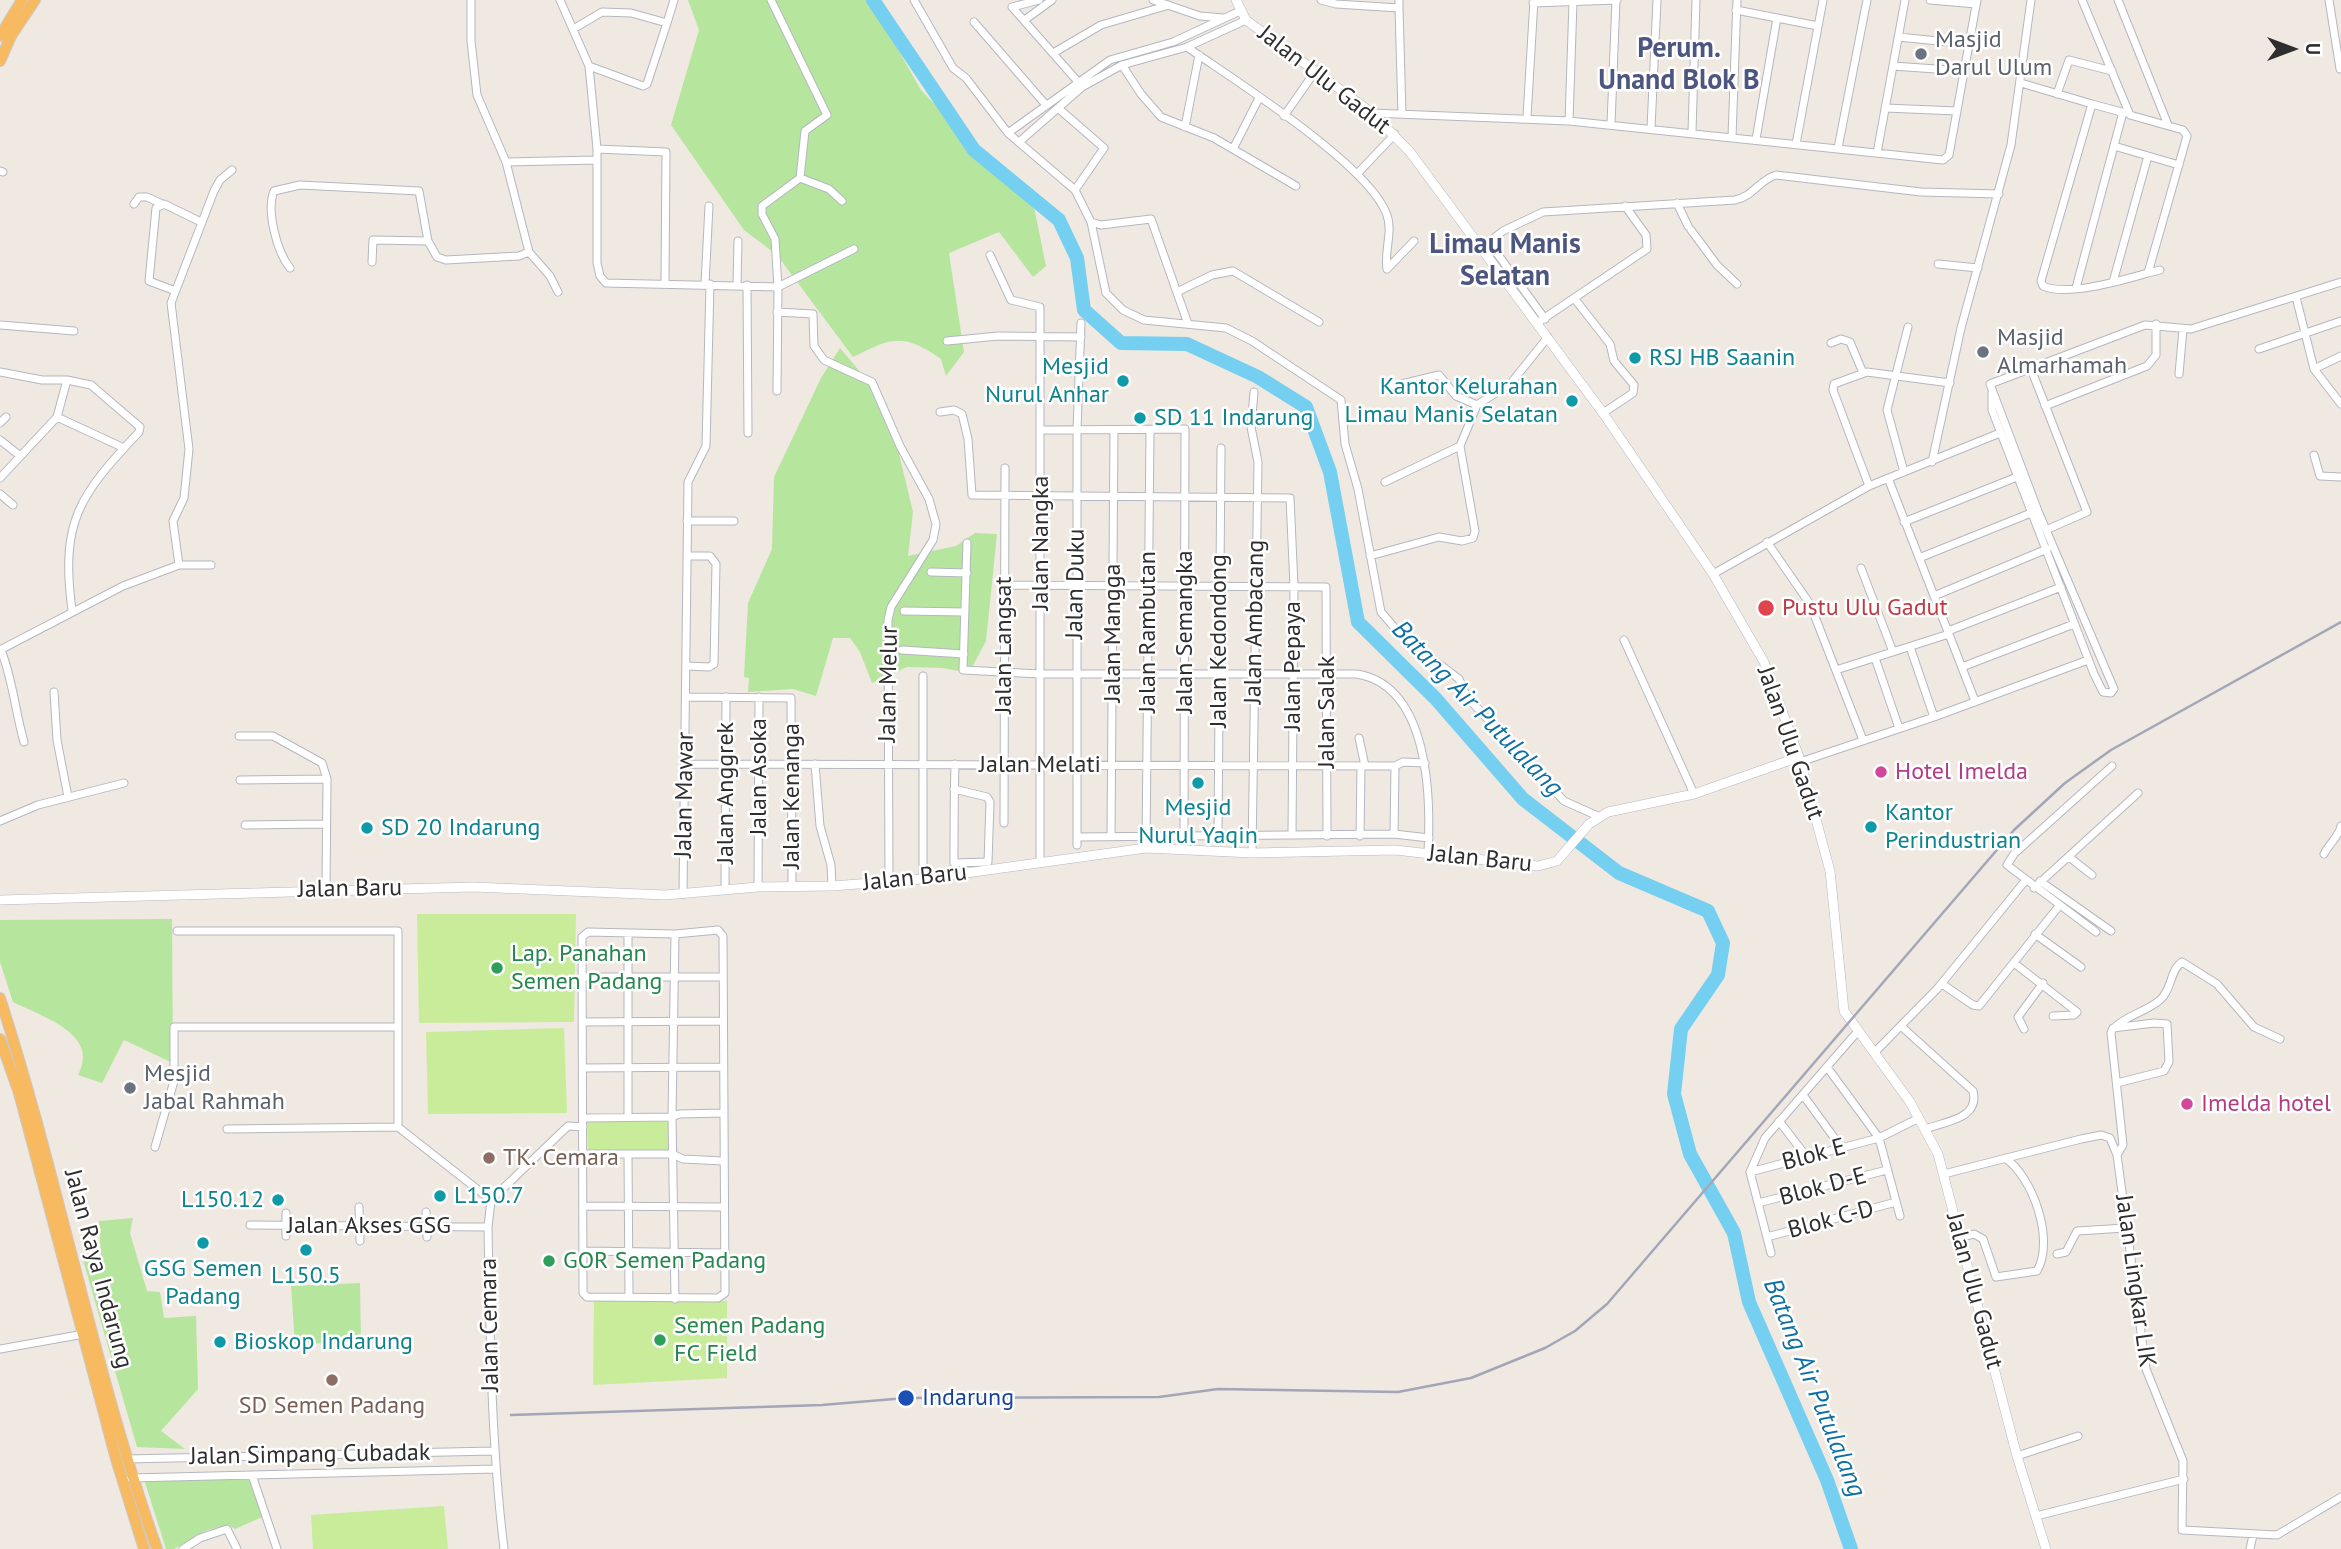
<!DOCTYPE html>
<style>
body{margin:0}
#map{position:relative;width:2341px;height:1549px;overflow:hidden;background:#efe9e1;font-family:"PT Sans",sans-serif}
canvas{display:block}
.north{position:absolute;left:2257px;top:14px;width:70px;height:70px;-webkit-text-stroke:5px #fff;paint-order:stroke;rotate:90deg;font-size:19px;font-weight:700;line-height:28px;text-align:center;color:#2e2e2e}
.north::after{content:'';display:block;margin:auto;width:24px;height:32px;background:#2e2e2e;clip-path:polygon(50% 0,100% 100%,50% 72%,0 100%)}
</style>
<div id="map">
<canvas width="2341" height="1549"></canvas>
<div class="north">U</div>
</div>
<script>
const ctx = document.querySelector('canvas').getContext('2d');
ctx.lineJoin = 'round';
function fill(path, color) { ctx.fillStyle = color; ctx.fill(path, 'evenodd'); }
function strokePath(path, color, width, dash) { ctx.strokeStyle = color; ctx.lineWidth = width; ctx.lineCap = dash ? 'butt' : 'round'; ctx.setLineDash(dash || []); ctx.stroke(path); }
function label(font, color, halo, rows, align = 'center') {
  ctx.font = font + ' "PT Sans",sans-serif'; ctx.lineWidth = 5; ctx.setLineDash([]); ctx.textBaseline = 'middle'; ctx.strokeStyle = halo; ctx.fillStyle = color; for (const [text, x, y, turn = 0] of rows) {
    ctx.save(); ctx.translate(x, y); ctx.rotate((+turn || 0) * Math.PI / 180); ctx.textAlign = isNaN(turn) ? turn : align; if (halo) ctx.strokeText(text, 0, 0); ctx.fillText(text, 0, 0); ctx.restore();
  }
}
fill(new Path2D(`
 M688,0H870L921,90L1034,207L1046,266L1033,277L999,232L949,253L964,352L946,376L941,359C904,333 892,337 853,357L777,255L744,230L671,125L699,30Z
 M840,348L887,404L913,512L908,556L956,546L975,533L997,534L986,641L969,673L943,668L907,667L872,683L860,652L850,638H833L816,696L793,689L748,692L749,678L744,677L748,603L772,549L774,477L821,378Z
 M172,919L173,1063L124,1040L102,1083L78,1075C101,1034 41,1016 13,1002L0,962V920Z
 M133,1218L130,1233L147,1291L160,1292L164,1318L196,1316L198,1389L161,1431L185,1449L137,1447L83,1260L101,1255L99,1221Z
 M360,1283L361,1342L295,1344L291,1286Z
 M249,1474L262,1517L235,1529L229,1525L207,1530L174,1549H166L143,1476Z`), '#b6e59e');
fill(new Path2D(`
 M417,914H576L574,1022L419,1023Z
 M564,1028L567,1113L428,1114L426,1032Z
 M587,1121L670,1122L669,1152H588Z
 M594,1300L727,1301V1378L593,1385Z
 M444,1506L448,1549H313L311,1515Z`), '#c9ec9a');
strokePath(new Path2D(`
 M873,0L974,150L1059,220L1077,258L1084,310L1121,343L1187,344L1258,377L1306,407L1330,472L1358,622L1436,699L1523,799L1619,873L1708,911L1723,943L1718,975L1681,1029L1674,1094L1690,1154L1734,1233L1749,1302L1827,1480L1851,1549`), '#75cff0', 14);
const minor = new Path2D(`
 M471,0V41L477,95L506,162L529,252L550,276L558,292
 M560,0L589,66L597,149V263L600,276L606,283L778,287L777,391
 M771,0L827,115L805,131L800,178L762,206V214L775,239L778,287L854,249
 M914,0L953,68L966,78L1008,133L1075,190L1091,222L1106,293L1123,310L1144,320L1226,328L1252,341L1341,400L1345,444L1358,489L1381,612L1400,634L1459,679L1467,697L1564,801L1600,817
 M1039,0L1012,7L1079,83
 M1153,0L1200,16L1223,18
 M1321,0L1336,4L1399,8V0
 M1930,0L1976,4
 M2118,0L2168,125
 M2329,0L2340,69
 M1533,3L1617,0
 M1399,8L1402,114
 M1736,10L1818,26
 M1026,19L1052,0
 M974,22L1046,105
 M667,23L674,0
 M575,28L602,12L631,13L667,23L647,84L643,86L589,66
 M1898,37L1969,44
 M1187,47C1234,80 1370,165 1387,215C1393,232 1384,251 1387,269
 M1055,52L1101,25L1169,5
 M1122,65L1187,47L1246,20
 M1893,66L1964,71
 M2021,83L2092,104L2041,281L2043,286C2067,297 2123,280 2148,273L2187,136L2183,130L2130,115L2082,0
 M2057,94L2069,60L2112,71
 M2092,104L2125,113
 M1058,108L1104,148L1075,190
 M1885,108L1957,111
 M1372,113L1569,121L1943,160L1949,155L1977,0
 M1284,116L1314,73
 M1527,117L1534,0
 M1569,121L1573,2
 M1611,124L1616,0
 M1185,127L1199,55
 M1651,128L1657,0
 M1692,132L1696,0
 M1008,133L1110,60L1173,42L1240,11
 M1732,137L1737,0
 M1756,139L1777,18
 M1019,142L1082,87L1122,65L1141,94L1161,117L1214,138L1296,186
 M1796,144L1823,0
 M2114,146L2179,165
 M1838,148L1867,0
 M597,149L666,152L665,283
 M1233,149L1259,98
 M1877,153L1905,0
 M506,162L597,160
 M0,171L3,172
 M1357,174L1395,134
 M800,178L829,189L842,201
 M1677,203L1688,226
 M134,204L139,197H147L160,203
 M1091,222L1101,225L1151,219L1187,321
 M1691,230L1717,265L1737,284
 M1488,241L1545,319
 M1480,249L1503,231L1543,212L1735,200C1754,196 1759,180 1776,175L1921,192L1999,194
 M990,255L1011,300L1040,307V862
 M372,262L373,240L428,241L437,257L446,260L519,256L529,252
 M1938,264L1978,268
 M290,268C277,252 266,211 274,191L300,185L419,191L428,241
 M1387,269L1414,241
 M2148,273L2160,270
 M2113,282L2148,156
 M705,284L709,206
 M737,285L738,241
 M747,285L748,433
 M2076,288L2123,112
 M173,290L149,281L156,208L164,204L201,222
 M1179,291L1212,275L1233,271L1319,322
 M2296,297L2314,369L2341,404
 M1574,298L1610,344L1614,361L1634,385L1633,393L1603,413
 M777,312L813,314L814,346L824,360L872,382L900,446L929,499L936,524L933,540L891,607L888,620L889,882
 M1537,323L1647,249L1646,235L1625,206
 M0,325L74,331
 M947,341L998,336L1081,337
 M1831,343L1841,339L1850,342L1863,373
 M2259,349L2341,321
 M2031,369L2087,512L2046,530
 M2314,369L2341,356
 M0,372L42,380H67L57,417L0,478
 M2179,374L2183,329
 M67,380L91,385L140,427L139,432C80,495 60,520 72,610
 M1389,387L1439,375L1456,396L1477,405L1511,383L1548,337
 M1992,393V410L2094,674L2103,692L2111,693L2114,689L2038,511L1990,384L2145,325L2191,329L2341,282
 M2045,406L2147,366L2156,355V324
 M940,412L954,410L962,414L968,439L972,495L1290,498L1294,586L1292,835
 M57,417L124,448
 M0,423L6,417
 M1041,430L1185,429L1184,835
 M0,440L19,455
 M2314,455L2320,476L2341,477
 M1932,462L1961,328L2011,145L2031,0
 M1904,472L1887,410L1908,327
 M1888,478L1975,701
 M1385,482L1460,446
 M1869,486L1833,390L1834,384L1867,372L1950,383
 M0,494L13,505
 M687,521H734
 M1904,522L2017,477
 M1767,542L1810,604L1863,740
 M967,543L963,670L1040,674H1357C1429,686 1431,796 1428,853
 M1370,556L1439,537L1462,541L1473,538L1475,531L1460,446L1477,405
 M1919,558L2031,513
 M179,565L173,521L184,498L189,449L171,303L214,191L220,180L232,170
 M1861,568L1893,652
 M931,572L967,573
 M1713,574L1869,486L2000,433
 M1004,585L1326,587L1327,836
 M1934,596L2047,549
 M904,611L965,612
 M1948,631L2061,587
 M1624,640L1694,794
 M1910,647L1934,717
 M0,650L123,586L179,565H211
 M1,650C13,680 15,711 24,742
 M902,650L964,654
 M1875,658L1899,728
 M687,666L709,667L714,664L716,564L710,556H688
 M1962,667L2074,624
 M1836,670L1949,634
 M923,676V879
 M54,692L57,740L68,797
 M687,697L791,698L792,885
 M239,736H273L322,763L327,779
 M1359,738L1365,766
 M1800,762L1934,717L2088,660
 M686,764L1395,766L1403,762L1425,763
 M815,764L820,826L831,865L832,886
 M240,780L327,779L326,890
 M954,789L987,797L990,802L988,862L954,863C954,830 954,797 955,764
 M0,821L38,805L124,783
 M1004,823L1005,468
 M245,825L325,824
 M1394,834L1395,766
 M1111,836L1114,430
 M1218,836L1221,448
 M1360,836L1361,766
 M1077,837L1394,834L1429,838
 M1077,845V430L1081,323
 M1146,848L1150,430
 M1252,853L1258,462L1251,427L1254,392
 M2324,854C2329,844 2340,835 2341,826
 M2069,857L2092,875
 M2040,881L2111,931
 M758,887L759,697
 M2034,888L2138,793
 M725,890L726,697
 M683,894L688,482L706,446L710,284
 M718,930L723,936L725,1293L718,1298L587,1297L583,1293L582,937L588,932L675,934Z
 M177,931H398V1127
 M2096,932L2007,865L2014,854L2112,766
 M628,933V1117
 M2035,934L2081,967
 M2014,963L2077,1012L2074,1015L2053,1016
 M583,977H723
 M1942,984L1973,1005L1979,1006L2059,906
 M583,1022L723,1021
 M1902,1027L1973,1091C1980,1119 1946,1121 1926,1129
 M2114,1028C2128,1014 2147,1012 2161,999C2172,989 2170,970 2182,962L2217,984L2254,1027L2280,1039
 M2024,1029L2018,1017L2043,983
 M1875,1052L1937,989L2025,881
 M1827,1067L1879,1138L1900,1216
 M583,1068L722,1067
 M2117,1083L2164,1071L2169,1062L2167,1024L2154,1023L2113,1028L2111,1033L2123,1145L2117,1155
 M1803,1095L1841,1147
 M583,1118L672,1117L675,934
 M1779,1121L1806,1156
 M227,1129L398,1127L491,1200
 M155,1147L174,1081V1027H397
 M583,1154H672L683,1159L723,1161
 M628,1154L629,1297
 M1750,1172L1879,1138L1919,1118
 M1944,1174L2081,1139L2101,1135L2110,1138L2117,1155L2146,1369L2183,1461L2182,1530L2277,1535L2341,1497
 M491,1200L488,1227C490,1335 491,1442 504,1549
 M491,1200L568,1126L583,1127
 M1758,1203L1887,1170
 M583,1206L724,1207
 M359,1207L360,1241
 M426,1212L427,1237
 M250,1225L488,1227
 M286,1236V1213
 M1767,1237L1896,1202
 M1960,1238L1974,1234L1983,1239L1996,1277L2037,1271C2055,1240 2033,1177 2005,1158
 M583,1251L725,1253
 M1771,1253L1750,1172L1765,1138L1858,1031
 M2057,1254L2066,1252L2077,1231L2125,1228
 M675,1299L672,1117L679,1114L723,1113
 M0,1349L84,1334
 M2017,1456L2078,1436
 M127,1459L493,1451
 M252,1475L277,1549
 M131,1478L495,1469
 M2036,1516L2184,1479
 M183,1549L200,1538L227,1529L237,1549
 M2250,1549L2253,1535`);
const tertiary = new Path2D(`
 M1236,0L1246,20L1372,113L1410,152L1603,413L1713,574L1764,662L1799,757L1830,871L1844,1011L1910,1102L1938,1154L2017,1456L2046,1549
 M0,900L473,887L665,895L758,887L832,886L923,879L1146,848L1252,853L1395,850L1538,866L1557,861L1589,824L1608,812L1694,794L1799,757`);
const trunk = new Path2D(`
 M0,36L22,0
 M0,61L11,36L35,0
 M0,998C59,1180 93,1369 157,1549
 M0,1039L19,1093L116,1459L144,1549`);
strokePath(minor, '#b4b7c1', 9);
strokePath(tertiary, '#b4b7c1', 10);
strokePath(trunk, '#c9c9c9', 12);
strokePath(minor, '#fff', 7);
strokePath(tertiary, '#fff', 9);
strokePath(trunk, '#f8ba60', 10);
strokePath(new Path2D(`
 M511,1415L822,1405L906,1398L1159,1397L1218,1389L1398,1392L1471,1378L1545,1348L1575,1331L1607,1304L2014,830L2065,783L2111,750L2341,622`), '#a3a6b8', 2.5);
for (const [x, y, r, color] of [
 [1921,54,7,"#6b7280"],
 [1983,352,7,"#6b7280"],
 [1635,358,7,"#0f9aa8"],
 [1123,381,7,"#0f9aa8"],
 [1572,401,7,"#0f9aa8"],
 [1140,418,7,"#0f9aa8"],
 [1766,608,9,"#e0444e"],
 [1881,772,7,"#d1479c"],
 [1198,783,7,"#0f9aa8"],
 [1871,827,7,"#0f9aa8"],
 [367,828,7,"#0f9aa8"],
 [497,968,7,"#2e9e5b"],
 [130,1088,7,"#6b7280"],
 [2187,1104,7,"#d1479c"],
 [489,1158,7,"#8d6e63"],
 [440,1196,7,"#0f9aa8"],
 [278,1200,7,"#0f9aa8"],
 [203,1243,7,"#0f9aa8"],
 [306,1250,7,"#0f9aa8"],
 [549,1261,7,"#2e9e5b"],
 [660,1340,7,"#2e9e5b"],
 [220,1342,7,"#0f9aa8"],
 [332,1380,7,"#8d6e63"],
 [906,1398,9,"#1a4fb4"]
]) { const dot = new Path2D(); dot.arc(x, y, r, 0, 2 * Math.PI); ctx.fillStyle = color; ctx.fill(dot); strokePath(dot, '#fff', 2.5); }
label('24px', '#5b616d', '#fff', [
 ["Masjid",1935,40],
 ["Darul Ulum",1935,68],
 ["Masjid",1997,338],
 ["Almarhamah",1997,366],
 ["Mesjid",144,1074],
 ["Jabal Rahmah",144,1102]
], 'left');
label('24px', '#2e2e2e', '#fff', [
 ["Jalan Ulu Gadut",1324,80,38],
 ["Jalan Nangka",1041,543,-90],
 ["Jalan Duku",1076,584,-89],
 ["Jalan Ambacang",1255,622,-89],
 ["Jalan Rambutan",1148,632,-90],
 ["Jalan Semangka",1185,632,-90],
 ["Jalan Mangga",1113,633,-90],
 ["Jalan Kedondong",1219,641,-90],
 ["Jalan Langsat",1004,645,-90],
 ["Jalan Pepaya",1293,666,-90],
 ["Jalan Melur",889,684,-89],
 ["Jalan Salak",1327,712,-90],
 ["Jalan Ulu Gadut",1790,743,71],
 ["Jalan Melati",1040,765],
 ["Jalan Asoka",759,777,-90],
 ["Jalan Anggrek",726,793,-90],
 ["Jalan Mawar",685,795,-89],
 ["Jalan Kenanga",792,796,-90],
 ["Jalan Baru",1480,859,6],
 ["Jalan Baru",915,878,-6],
 ["Jalan Baru",350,889,-1],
 ["Blok E",1814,1155,-15],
 ["Blok D-E",1823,1187,-15],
 ["Blok C-D",1831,1220,-15],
 ["Jalan Akses GSG",369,1226],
 ["Jalan Raya Indarung",98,1269,75],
 ["Jalan Lingkar LIK",2135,1281,82],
 ["Jalan Ulu Gadut",1974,1291,75],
 ["Jalan Cemara",490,1325,-91],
 ["Jalan Simpang Cubadak",310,1455,-1]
]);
label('24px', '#0d838f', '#fff', [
 ["RSJ HB Saanin",1649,358],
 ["Mesjid",1109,367,"right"],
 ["Nurul Anhar",1109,395,"right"],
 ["Kantor Kelurahan",1558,387,"right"],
 ["Limau Manis Selatan",1558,415,"right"],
 ["SD 11 Indarung",1154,418],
 ["Mesjid",1198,808,"center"],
 ["Nurul Yaqin",1198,836,"center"],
 ["Kantor",1885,813],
 ["Perindustrian",1885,841],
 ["SD 20 Indarung",381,828],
 ["L150.7",454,1196],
 ["L150.12",264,1200,"right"],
 ["GSG Semen",203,1269,"center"],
 ["Padang",203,1297,"center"],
 ["L150.5",306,1276,"center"],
 ["Bioskop Indarung",234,1342]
], 'left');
label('24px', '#be3a42', '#fff', [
 ["Pustu Ulu Gadut",1782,608]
], 'left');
label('24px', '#b23c85', '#fff', [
 ["Hotel Imelda",1895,772],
 ["Imelda hotel",2201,1104]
], 'left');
label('24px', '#27864d', '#fff', [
 ["Lap. Panahan",511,954],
 ["Semen Padang",511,982],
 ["GOR Semen Padang",563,1261],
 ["Semen Padang",674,1326],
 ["FC Field",674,1354]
], 'left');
label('24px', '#785e54', '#fff', [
 ["TK. Cemara",503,1158],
 ["SD Semen Padang",332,1406,"center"]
], 'left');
label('24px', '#164399', '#fff', [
 ["Indarung",922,1398]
], 'left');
label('italic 26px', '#0d6fa3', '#fff', [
 ["Batang Air Putulalang",1477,709,46],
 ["Batang Air Putulalang",1814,1388,68]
]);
label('bold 28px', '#4d5680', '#fff', [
 ["Perum.",1679,49],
 ["Unand Blok B",1679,81],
 ["Limau Manis",1505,245],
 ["Selatan",1505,277]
]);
</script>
